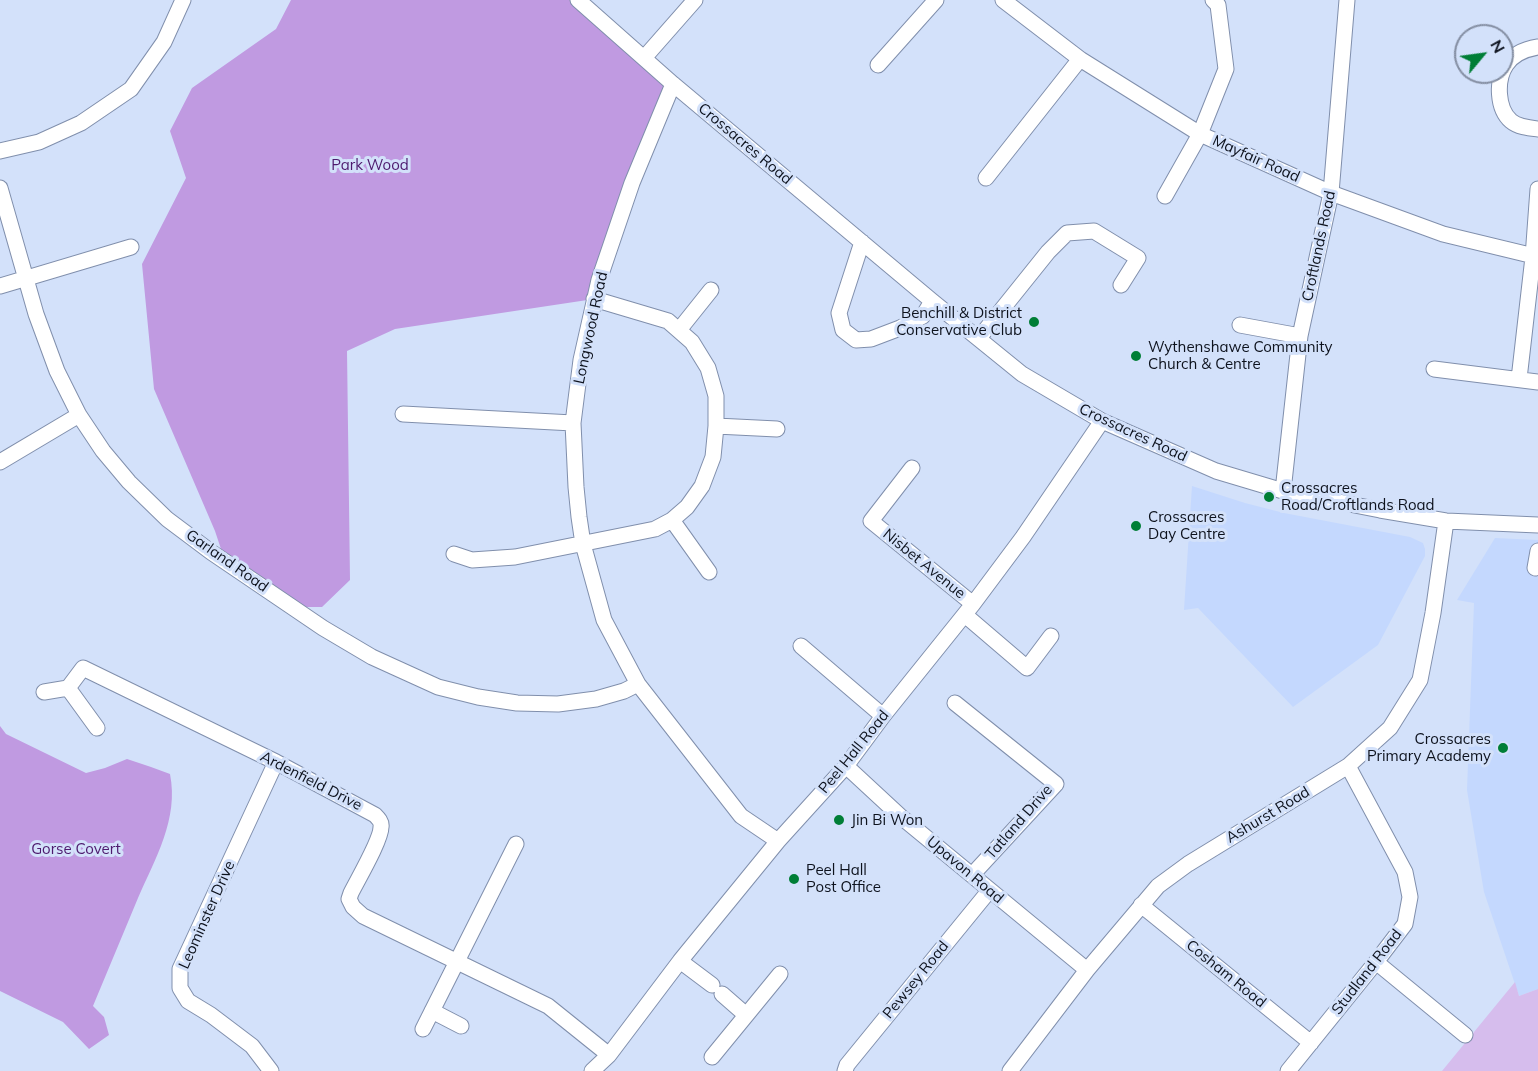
<!DOCTYPE html>
<style>
body{margin:0}
#map{position:relative;width:1538px;height:1071px;overflow:hidden;background:#d3e1fa;font-family:Mulish,sans-serif}
canvas{display:block}
.north{position:absolute;left:1454px;top:24px;width:60px;height:60px;box-sizing:border-box;background:#d3e1fa;border:2px solid #848ea2;border-radius:50%;rotate:61deg;font-size:16px;font-weight:700;line-height:24px;text-align:center;color:#0d121d}
.north::after{content:'';display:block;margin:auto;width:21px;height:27px;background:#007e36;clip-path:polygon(50% 0,100% 100%,50% 72%,0 100%)}
</style>
<div id="map">
<canvas width="1538" height="1071"></canvas>
<div class="north">N</div>
</div>
<script>
const ctx = document.querySelector('canvas').getContext('2d');
ctx.lineJoin = 'round';
function fill(path, color) { ctx.fillStyle = color; ctx.fill(path, 'evenodd'); }
function strokePath(path, color, width, dash) { ctx.strokeStyle = color; ctx.lineWidth = width; ctx.lineCap = dash ? 'butt' : 'round'; ctx.setLineDash(dash || []); ctx.stroke(path); }
function label(font, color, halo, rows, align = 'center') {
  ctx.font = font + ' Mulish,sans-serif'; ctx.lineWidth = 6; ctx.setLineDash([]); ctx.textBaseline = 'middle'; ctx.strokeStyle = halo; ctx.fillStyle = color; for (const [text, x, y, turn = 0] of rows) {
    ctx.save(); ctx.translate(x, y); ctx.rotate((+turn || 0) * Math.PI / 180); ctx.textAlign = isNaN(turn) ? turn : align; if (halo) ctx.strokeText(text, 0, 0); ctx.fillText(text, 0, 0); ctx.restore();
  }
}
fill(new Path2D(`
 M1192,486L1245,503L1284,513L1410,537L1423,543L1425,549V556L1378,645L1293,707L1198,608L1184,610Z
 M1495,538L1538,540V989L1519,996L1484,892L1467,790L1474,603L1457,600Z`), '#c4d8fe');
fill(new Path2D(`
 M1515,982L1519,996L1538,989V1071H1442Z`), '#d6bded');
fill(new Path2D(`
 M291,0H574L673,84L594,299L395,329L347,351L350,580L322,607H302L223,555L215,531L154,389L142,264L186,178L170,131L192,88L276,29Z
 M0,726L6,734L86,773L105,768L127,759L151,767L170,774C179,819 155,859 138,898C123,934 108,970 93,1006L104,1017L109,1035L89,1049L63,1022L0,991Z`), '#c09ae1');
const minor = new Path2D(`
 M578,0L673,84L932,301L1022,374L1102,421L1216,471L1283,491L1380,510L1446,521L1538,525
 M1003,0L1080,59L1200,134L1331,193L1443,234L1538,257
 M1538,47C1526,49 1513,54 1506,65C1496,80 1497,109 1511,121C1518,127 1529,128 1538,129
 M644,58L695,0
 M878,65L936,0
 M673,84L632,183L599,280L581,360L573,423L576,487L579,517L583,544L604,620L638,684L741,816L778,841
 M0,151L39,142L81,123L131,89L164,42L183,0
 M986,178L1080,59
 M0,188L36,314L57,371L79,415L103,451L129,482L167,519L211,552L323,628L372,657L438,687L478,697L517,703L558,704L596,699L624,691L638,684
 M1165,196L1200,134L1226,69L1218,5L1213,0
 M862,242L839,313L843,330L856,340L871,339L900,328L923,316L932,301
 M0,286L131,247
 M1240,325L1300,336
 M679,330L711,290
 M979,338L1048,252L1067,233L1094,231L1138,258L1121,285
 M1434,369L1538,382
 M1519,379L1533,257L1538,189
 M403,414L573,423
 M716,426L777,429
 M0,462L79,415
 M912,468L871,521L973,604
 M1283,491L1300,336L1331,193L1347,0
 M672,520L709,572
 M454,554L472,560L515,557L655,529L672,520L687,507L702,486L713,457L716,426V396L708,368L692,342L668,321L594,299
 M1535,568L1538,551
 M965,615L1027,668L1051,636
 M801,646L883,716
 M44,692L68,688
 M955,703L1056,784L972,875
 M97,728L68,688L83,668L276,762L375,815C378,818 382,822 381,827C381,840 358,879 351,893L349,899L353,907L363,916L548,1006L609,1055
 M846,766L900,816L1087,970
 M1141,905L1311,1043
 M680,961L712,985
 M1376,962L1465,1035
 M722,994L746,1015
 M432,1011L461,1026
 M423,1029L516,844
 M712,1057L780,974
 M271,1071L252,1046L211,1015L188,1001L180,988V969L276,762
 M592,1071L609,1055L680,961L778,841L846,766L883,716L973,604L1023,537L1102,421
 M845,1071L847,1065L989,891
 M1010,1071L1087,970L1158,886L1188,864L1348,766L1390,728L1420,680L1433,613L1446,521
 M1288,1071L1376,962L1405,924L1410,897L1405,872L1348,766`);
strokePath(minor, '#808fac', 17);
strokePath(minor, '#fff', 15);
for (const [x, y, r, color] of [
 [1034,322,6,"#007e36"],
 [1136,356,6,"#007e36"],
 [1269,497,6,"#007e36"],
 [1136,526,6,"#007e36"],
 [1503,748,6,"#007e36"],
 [839,820,6,"#007e36"],
 [794,879,6,"#007e36"]
]) { const dot = new Path2D(); dot.arc(x, y, r, 0, 2 * Math.PI); ctx.fillStyle = color; ctx.fill(dot); strokePath(dot, '#d3e1fa', 2); }
label('15px', '#0d121d', '#d3e1fa', [
 ["Crossacres Road",745,144,40],
 ["Mayfair Road",1256,159,24],
 ["Croftlands Road",1319,246,-78],
 ["Longwood Road",591,328,-78],
 ["Crossacres Road",1133,433,25],
 ["Garland Road",227,561,35],
 ["Nisbet Avenue",924,564,39],
 ["Peel Hall Road",854,752,-51],
 ["Ardenfield Drive",311,781,27],
 ["Ashurst Road",1268,815,-31],
 ["Tatland Drive",1019,822,-49],
 ["Upavon Road",965,870,40],
 ["Leominster Drive",207,915,-66],
 ["Studland Road",1367,972,-52],
 ["Cosham Road",1226,974,39],
 ["Pewsey Road",916,980,-51]
]);
label('15px', '#4d1a6e', '#d3e1fa', [
 ["Park Wood",370,165],
 ["Gorse Covert",76,849]
]);
label('15px', '#0d121d', '#d3e1fa', [
 ["Benchill & District",1022,313,"right"],
 ["Conservative Club",1022,330,"right"],
 ["Wythenshawe Community",1148,347],
 ["Church & Centre",1148,364],
 ["Crossacres",1281,488],
 ["Road/Croftlands Road",1281,505],
 ["Crossacres",1148,517],
 ["Day Centre",1148,534],
 ["Crossacres",1491,739,"right"],
 ["Primary Academy",1491,756,"right"],
 ["Jin Bi Won",851,820],
 ["Peel Hall",806,870],
 ["Post Office",806,887]
], 'left');
</script>
